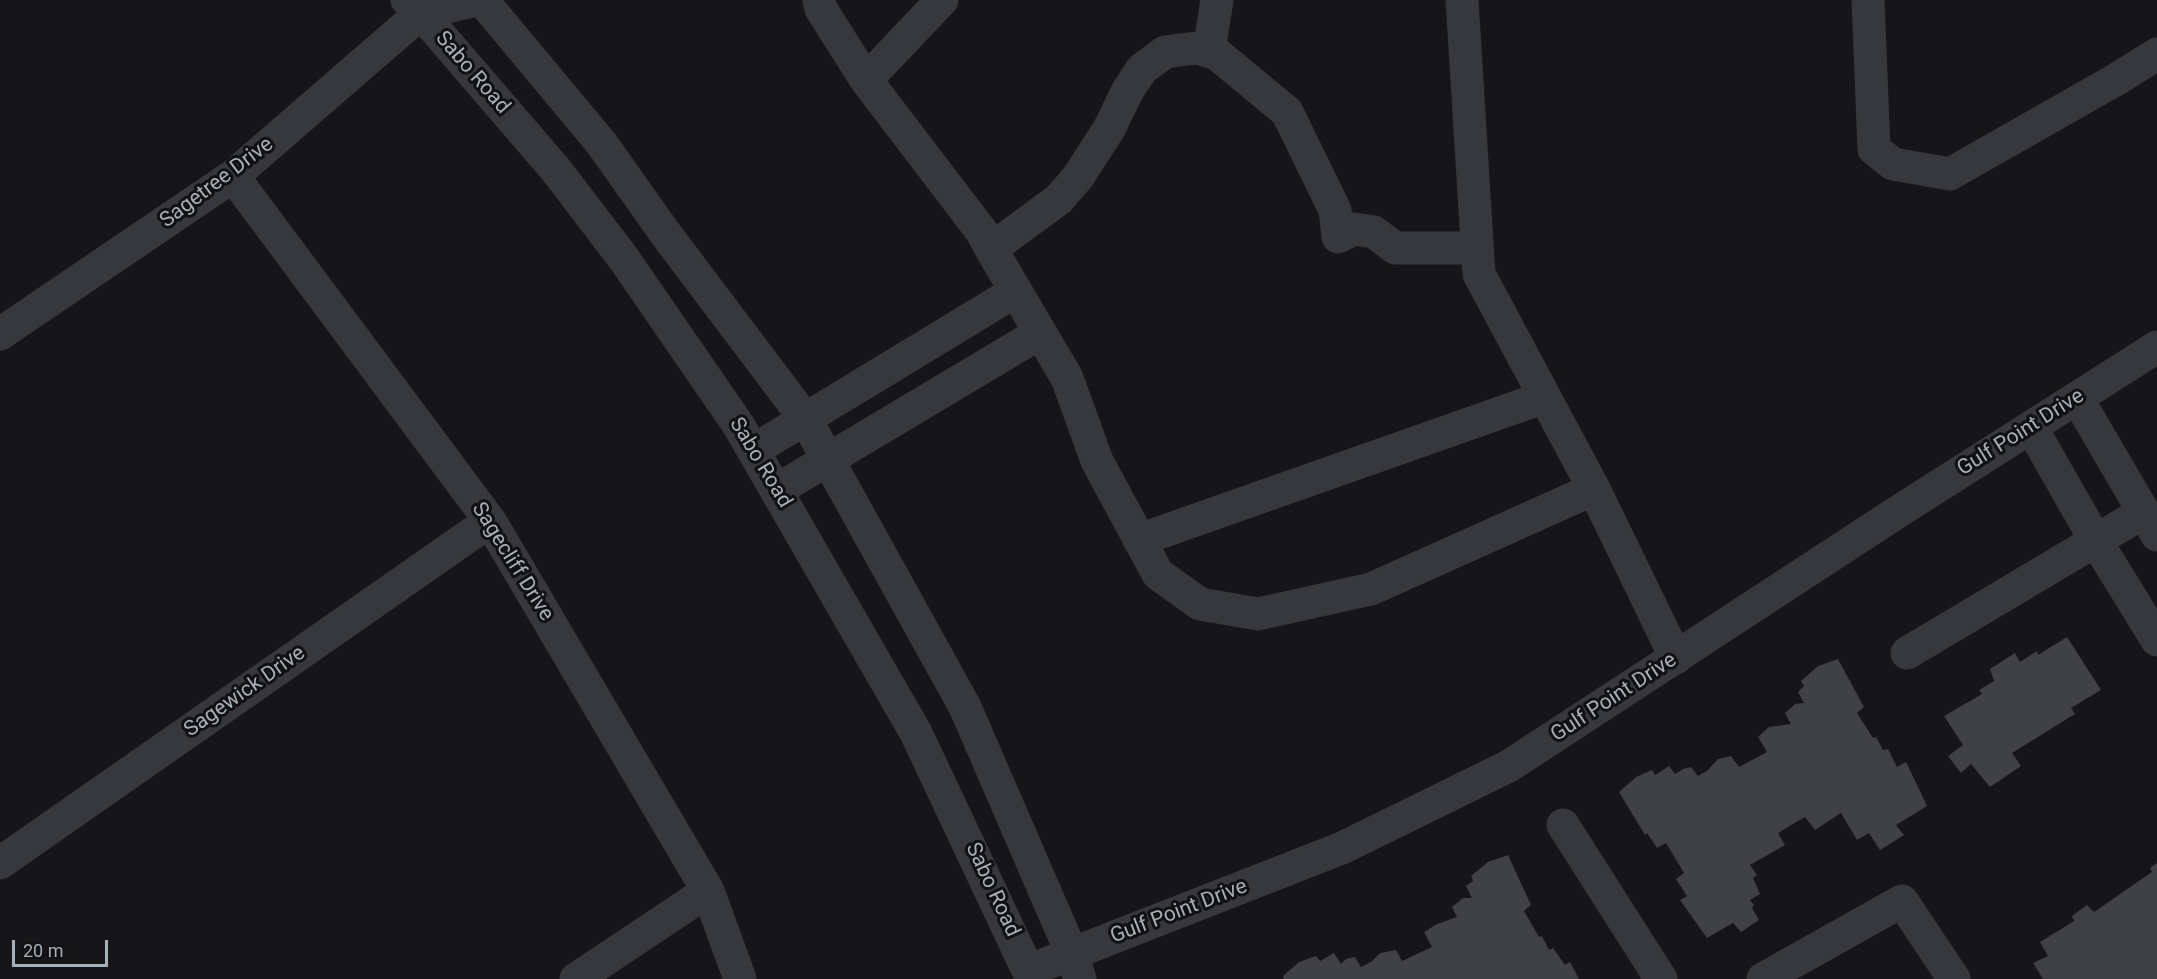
<!DOCTYPE html>
<style>
body{margin:0}
#map{position:relative;width:2157px;height:979px;overflow:hidden;background:#161618;font-family:Roboto,sans-serif}
canvas{display:block}
.scale{position:absolute;left:12px;top:940px;width:96px;height:27px;box-sizing:border-box;border:3px solid #a7afb8;border-top:0;padding-left:8px;font-size:18px;line-height:21px;white-space:nowrap;color:#a7afb8;-webkit-text-stroke:4px #111113;paint-order:stroke}
</style>
<div id="map">
<canvas width="2157" height="979"></canvas>
<div class="scale">20 m</div>
</div>
<script>
const ctx = document.querySelector('canvas').getContext('2d');
ctx.lineJoin = 'round';
function fill(path, color) { ctx.fillStyle = color; ctx.fill(path, 'evenodd'); }
function strokePath(path, color, width, dash) { ctx.strokeStyle = color; ctx.lineWidth = width; ctx.lineCap = dash ? 'butt' : 'round'; ctx.setLineDash(dash || []); ctx.stroke(path); }
function label(font, color, halo, rows, align = 'center') {
  ctx.font = font + ' Roboto,sans-serif'; ctx.lineWidth = 6; ctx.setLineDash([]); ctx.textBaseline = 'middle'; ctx.strokeStyle = halo; ctx.fillStyle = color; for (const [text, x, y, turn = 0] of rows) {
    ctx.save(); ctx.translate(x, y); ctx.rotate((+turn || 0) * Math.PI / 180); ctx.textAlign = isNaN(turn) ? turn : align; if (halo) ctx.strokeText(text, 0, 0); ctx.fillText(text, 0, 0); ctx.restore();
  }
}
fill(new Path2D(`
 M2067,637L2101,690L2071,708L2075,714L2012,753L2021,766L1990,787L1971,764L1961,773L1948,756L1963,745L1944,716L1982,694L1979,690L1994,681L1990,669L2015,653L2020,662L2037,651L2038,655Z
 M1838,659L1864,707L1857,713L1873,738L1876,737L1883,750L1888,749L1897,767L1906,762L1927,806L1896,825L1904,835L1880,850L1869,833L1857,840L1841,813L1815,830L1805,817L1778,833L1785,845L1750,865L1757,875L1753,878L1760,894L1750,900L1754,905L1752,908L1759,920L1741,932L1733,923L1707,938L1680,900L1687,896L1676,879L1684,873L1666,843L1657,848L1647,833L1645,835L1619,792L1636,777L1652,770L1655,775L1669,766L1675,774L1683,769L1691,767L1698,776L1707,771L1718,759L1731,756L1739,767L1767,752L1758,737L1769,727L1791,724L1785,713L1795,704L1804,703L1798,692L1804,686L1801,681L1818,666Z
 M1508,855L1531,905L1524,911L1539,937L1542,936L1549,950L1553,948L1565,965L1570,962L1579,979H1284L1283,976L1299,962L1316,956L1320,961L1334,953L1341,964L1346,959L1355,957L1361,967L1371,962L1380,953L1396,950L1402,961L1432,947L1424,932L1437,924L1457,917L1452,907L1463,898H1472L1466,886L1473,881L1471,876L1488,862Z
 M2157,863V979H2043L2033,963L2048,956L2040,942L2074,921L2072,916L2087,905L2094,912L2152,872L2150,868Z`), '#404145');
strokePath(new Path2D(`
 M407,0L421,13L556,170L624,259L739,426L916,733L1032,979
 M482,0L602,144L665,233L806,420L965,707L1072,954L1080,979
 M819,0L821,9L866,80L982,232L991,249L1067,378L1097,461L1158,574L1200,604L1258,614L1371,589L1594,489L1479,274L1462,0
 M1868,0L1874,149L1893,164L1950,174L2117,79L2157,54
 M1209,51L1217,0
 M866,80L942,0
 M233,176L490,521L708,891L740,979
 M991,249L1059,199L1078,177L1109,129L1128,90L1142,69L1165,52L1196,48L1217,54L1287,112L1335,210L1338,237L1354,229L1374,232L1395,248H1477
 M0,334L233,176L421,13L477,0
 M2077,398L2157,535
 M2031,427L2096,541L2157,640
 M754,450L1016,291
 M1594,489L1676,658
 M777,490L1040,333
 M1139,540L1545,397
 M1907,653L2144,512
 M1563,825L1661,979
 M0,863L490,521
 M1030,970L1342,848L1509,766L1896,513L2157,347
 M576,979L708,891
 M1763,979L1902,901L1954,979`), '#36383d', 33);
label('21px', '#a7afb8', '#111113', [
 ["Sabo Road",472,73,49],
 ["Sagetree Drive",217,183,-37],
 ["Gulf Point Drive",2021,433,-32],
 ["Sabo Road",760,463,59],
 ["Sagecliff Drive",512,562,58],
 ["Sagewick Drive",245,692,-35],
 ["Gulf Point Drive",1614,698,-33],
 ["Sabo Road",992,890,65],
 ["Gulf Point Drive",1179,912,-21]
]);
</script>
